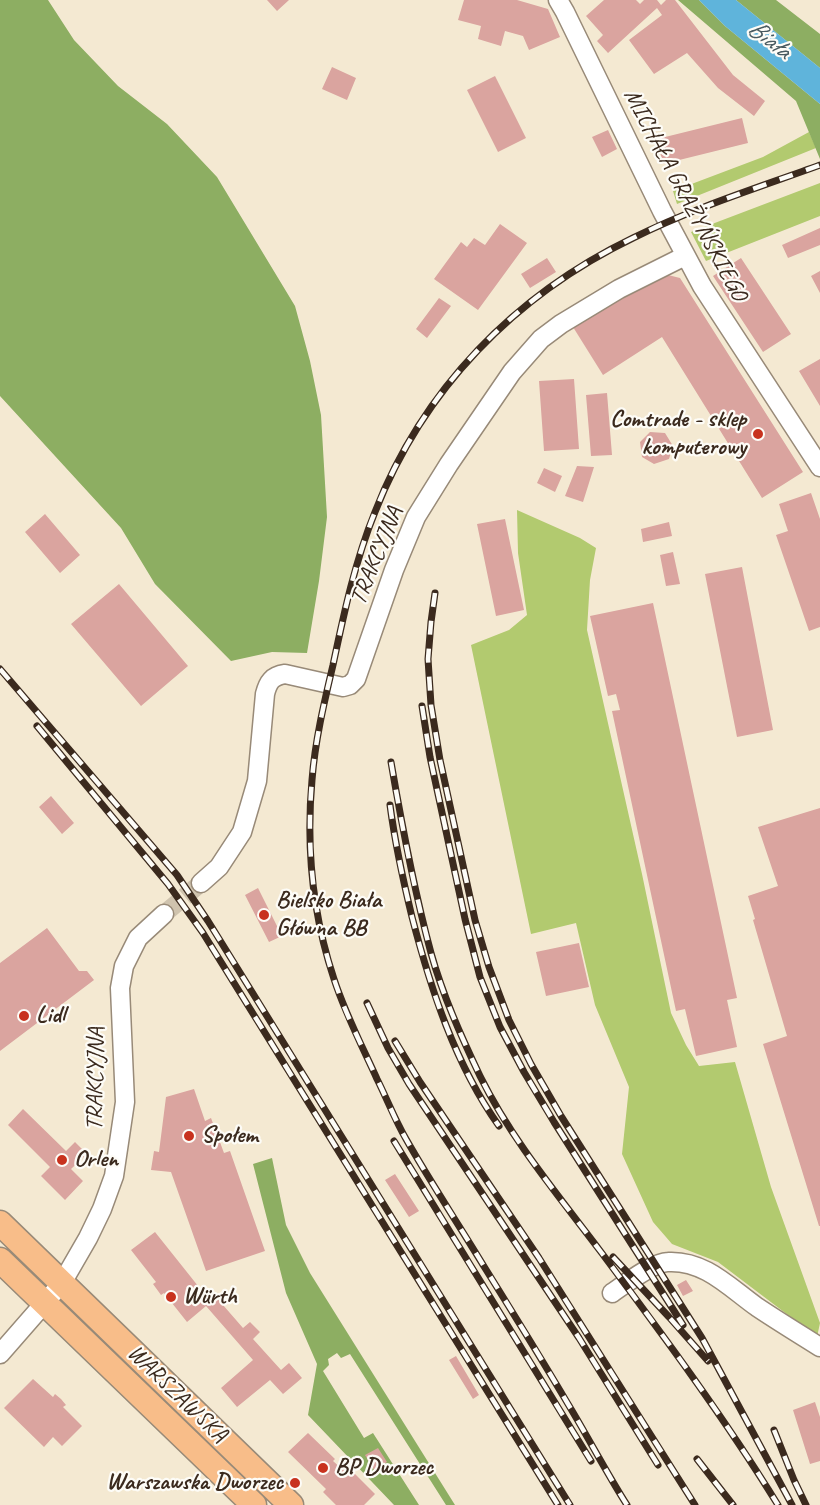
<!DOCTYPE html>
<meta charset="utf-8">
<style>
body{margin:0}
canvas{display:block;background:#f4e9d2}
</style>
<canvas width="820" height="1505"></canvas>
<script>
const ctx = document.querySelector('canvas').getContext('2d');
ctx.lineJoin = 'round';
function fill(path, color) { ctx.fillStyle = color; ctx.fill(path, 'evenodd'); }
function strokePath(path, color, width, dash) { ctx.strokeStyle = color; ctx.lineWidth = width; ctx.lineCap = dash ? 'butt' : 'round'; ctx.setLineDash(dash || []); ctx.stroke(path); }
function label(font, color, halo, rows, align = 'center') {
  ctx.font = font + ' Caveat,sans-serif'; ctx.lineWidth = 4.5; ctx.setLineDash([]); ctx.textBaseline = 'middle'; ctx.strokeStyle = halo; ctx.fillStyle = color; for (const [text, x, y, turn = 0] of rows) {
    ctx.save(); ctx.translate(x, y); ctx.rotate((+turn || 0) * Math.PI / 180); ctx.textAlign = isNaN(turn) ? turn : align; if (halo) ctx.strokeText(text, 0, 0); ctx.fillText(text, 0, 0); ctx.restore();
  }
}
fill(new Path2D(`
 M809,132L816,148L677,204L673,191L763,157Z
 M820,183V216L706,261L691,232Z
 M517,510L580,538L596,548L590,580L587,630L642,874L671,1013L686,1045L699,1066L735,1062L771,1187L820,1323L817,1337L718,1262L672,1244L653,1222L622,1154L629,1087L595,1005L576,923L531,934L471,645L509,630L527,615L518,553Z`), '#b2ca6f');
fill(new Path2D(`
 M0,0H48L74,40L118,86L167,124L217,177L295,306L310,361L321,415L327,517L319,581L307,653L272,652L231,661L155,584L121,528L0,396Z
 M678,0H699L725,26L820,104V159L796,101Z
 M736,0H776L820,34V68Z
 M272,1158L286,1225L310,1273L455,1505H446L350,1354L341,1358L337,1353L328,1359L329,1365L323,1371L364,1438L373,1433L419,1505H394L308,1415L317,1364L286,1293L253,1164Z`), '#8dae62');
fill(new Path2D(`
 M699,0H736L820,68V104L725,26Z`), '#5fb4db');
fill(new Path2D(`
 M267,0H289L277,11Z
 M464,0H517L548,9L560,37L529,50L523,36L505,31L501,46L478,39L481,26L458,20Z
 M604,0H636L640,4L644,0H657L661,5L666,0H675L733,75L765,101L754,116L718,88L687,53L654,74L629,40L662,15L657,8L608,53L597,41L603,35L586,16Z
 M332,67L356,78L347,100L322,89Z
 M495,76L526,138L498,152L467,90Z
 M742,118L748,143L663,164L657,139Z
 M608,130L617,149L602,157L592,137Z
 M500,224L527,243L478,310L434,279L461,242L467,247L474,238L485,245Z
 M820,228V245L788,258L782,245Z
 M547,258L556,272L530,288L521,274Z
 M741,258L791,334L763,352L713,276Z
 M820,271V293L811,276Z
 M664,274L680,278L803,472L762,498L662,337L603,375L573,327L631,290Z
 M439,298L451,306L427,338L416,329Z
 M820,359V406L799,371Z
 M574,379L579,449L544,451L539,381Z
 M607,393L612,455L591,456L586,395Z
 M650,432L665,433L673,446L669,459L654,464L642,457L640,442Z
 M577,466L594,467L583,502L565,496Z
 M544,468L562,476L555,492L537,483Z
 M811,493L820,519V627L809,631L776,535L788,531L779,504Z
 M45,514L80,555L60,573L25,532Z
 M505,519L524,610L496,616L477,524Z
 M669,522L672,536L643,542L641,529Z
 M673,552L680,584L666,586L660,555Z
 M742,567L773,730L737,737L705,574Z
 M119,584L188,666L141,706L71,624Z
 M653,603L737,998L727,1000L737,1047L696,1056L685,1009L676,1011L612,711L620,710L616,694L608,696L590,616Z
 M51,796L74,823L62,834L39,807Z
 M820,808V1226H819L763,1044L787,1036L753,920L755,919L748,896L778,886L758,827Z
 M258,888L282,936L269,942L245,895Z
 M47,928L79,971H87L94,980L0,1051V963Z
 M579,943L589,987L546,996L536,952Z
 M194,1089L205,1121L211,1118L224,1153L230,1151L265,1251L206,1271L171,1172L151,1170L154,1151L159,1152L166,1097Z
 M23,1109L66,1151L75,1142L87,1154L71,1169L83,1181L65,1200L41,1176L50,1167L8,1125Z
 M395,1174L419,1211L409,1217L385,1180Z
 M155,1232L210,1301L216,1297L243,1328L250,1322L260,1332L253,1339L281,1370L289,1363L302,1378L283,1394L270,1380L237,1407L221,1388L253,1360L206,1306L187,1322L164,1293L161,1295L153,1284L156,1282L131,1250Z
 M686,1280L693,1291L683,1296L677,1285Z
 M456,1356L479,1395L473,1399L449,1360Z
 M33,1379L53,1397L55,1394L61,1399L66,1405L63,1407L82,1426L62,1446L53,1437L44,1447L4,1408Z
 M815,1402L820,1417V1461L810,1464L793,1410Z
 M308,1433L335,1459L333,1461L343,1470L347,1466L375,1494L364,1505H336L323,1492L326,1489L288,1452Z
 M378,1448L387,1462L374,1470L365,1455Z`), '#daa49f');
strokePath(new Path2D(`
 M164,914L201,883`), '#cfc3ae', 18, [18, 9]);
const minor = new Path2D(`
 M558,0L565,12L662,211L702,286L820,467
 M201,883L219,867L242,832L257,781L265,694C268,682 272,676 285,674L343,687L350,685L356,679L394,570L416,517L449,464L512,372L541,339L561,324L619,289L685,256
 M612,1293C625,1284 654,1262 668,1262C705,1260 730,1288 757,1307C778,1321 799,1334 820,1347
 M0,1354L62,1283L88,1238L102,1209L114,1176L125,1102L120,988L124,966L138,938L164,914`);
const major = new Path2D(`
 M0,1223L291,1505
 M0,1260L254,1505`);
strokePath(minor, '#988a78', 21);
strokePath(major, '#988a78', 27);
strokePath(minor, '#fff', 18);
strokePath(major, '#f8bd89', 24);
const rail = new Path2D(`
 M435,593L431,622L428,659L431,705L440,760L475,920L489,967L509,1020L531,1064L561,1116L702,1338L792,1505
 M0,669L177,875L208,921L570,1505
 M422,706L430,757L465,919L480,977L500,1027L524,1072L554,1122L683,1325
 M37,726L168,884L203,933L558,1505
 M391,762C402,826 414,890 431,953C443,996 461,1036 480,1076C511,1139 558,1195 601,1252C662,1334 724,1417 778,1505
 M390,805C395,843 403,880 412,917C431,990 455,1064 499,1126
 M367,1003L388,1048L409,1084L579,1338L658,1465
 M395,1041L420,1082L539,1258L695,1505
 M394,1141L591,1461
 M613,1257L669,1317L708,1361
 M774,1430L794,1480L806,1505
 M697,1459L733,1505
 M627,1505C606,1472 588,1437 568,1404C541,1358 513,1313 485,1268C459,1225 431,1183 406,1139C395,1120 387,1099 377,1079C362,1046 345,1013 334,979C313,916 306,847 312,780C315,741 324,703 333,665C344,613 355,561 375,512C423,389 515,295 633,238C693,208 757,188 820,165`);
strokePath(rail, '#3b2a1e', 7);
strokePath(rail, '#fdfcf7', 4.5, [14]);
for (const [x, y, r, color] of [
 [758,434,6,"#c8321e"],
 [264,915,6,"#c8321e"],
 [24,1016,6,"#c8321e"],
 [189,1136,6,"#c8321e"],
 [62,1160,6,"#c8321e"],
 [171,1297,6,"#c8321e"],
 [323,1468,6,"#c8321e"],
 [295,1483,6,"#c8321e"]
]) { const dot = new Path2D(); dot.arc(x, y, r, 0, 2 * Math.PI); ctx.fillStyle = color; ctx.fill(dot); strokePath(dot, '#fdfcf7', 2); }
label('24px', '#3b2a1e', '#fdfcf7', [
 ["MICHAŁA GRAŻYŃSKIEGO",685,195,62],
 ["TRAKCYJNA",377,556,-68],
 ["TRAKCYJNA",96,1079,-89],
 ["WARSZAWSKA",177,1394,44]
]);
label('bold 24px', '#3b2a1e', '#fdfcf7', [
 ["Comtrade - sklep",746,420,"right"],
 ["komputerowy",746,448,"right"],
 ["Bielsko Biała",276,901],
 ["Główna BB",276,929],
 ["Lidl",36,1016],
 ["Społem",201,1136],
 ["Orlen",74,1160],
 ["Würth",183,1297],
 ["BP Dworzec",335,1468],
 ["Warszawska Dworzec",283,1483,"right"]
], 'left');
label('italic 26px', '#485a60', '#fdfcf7', [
 ["Biała",769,40,38]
]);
</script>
